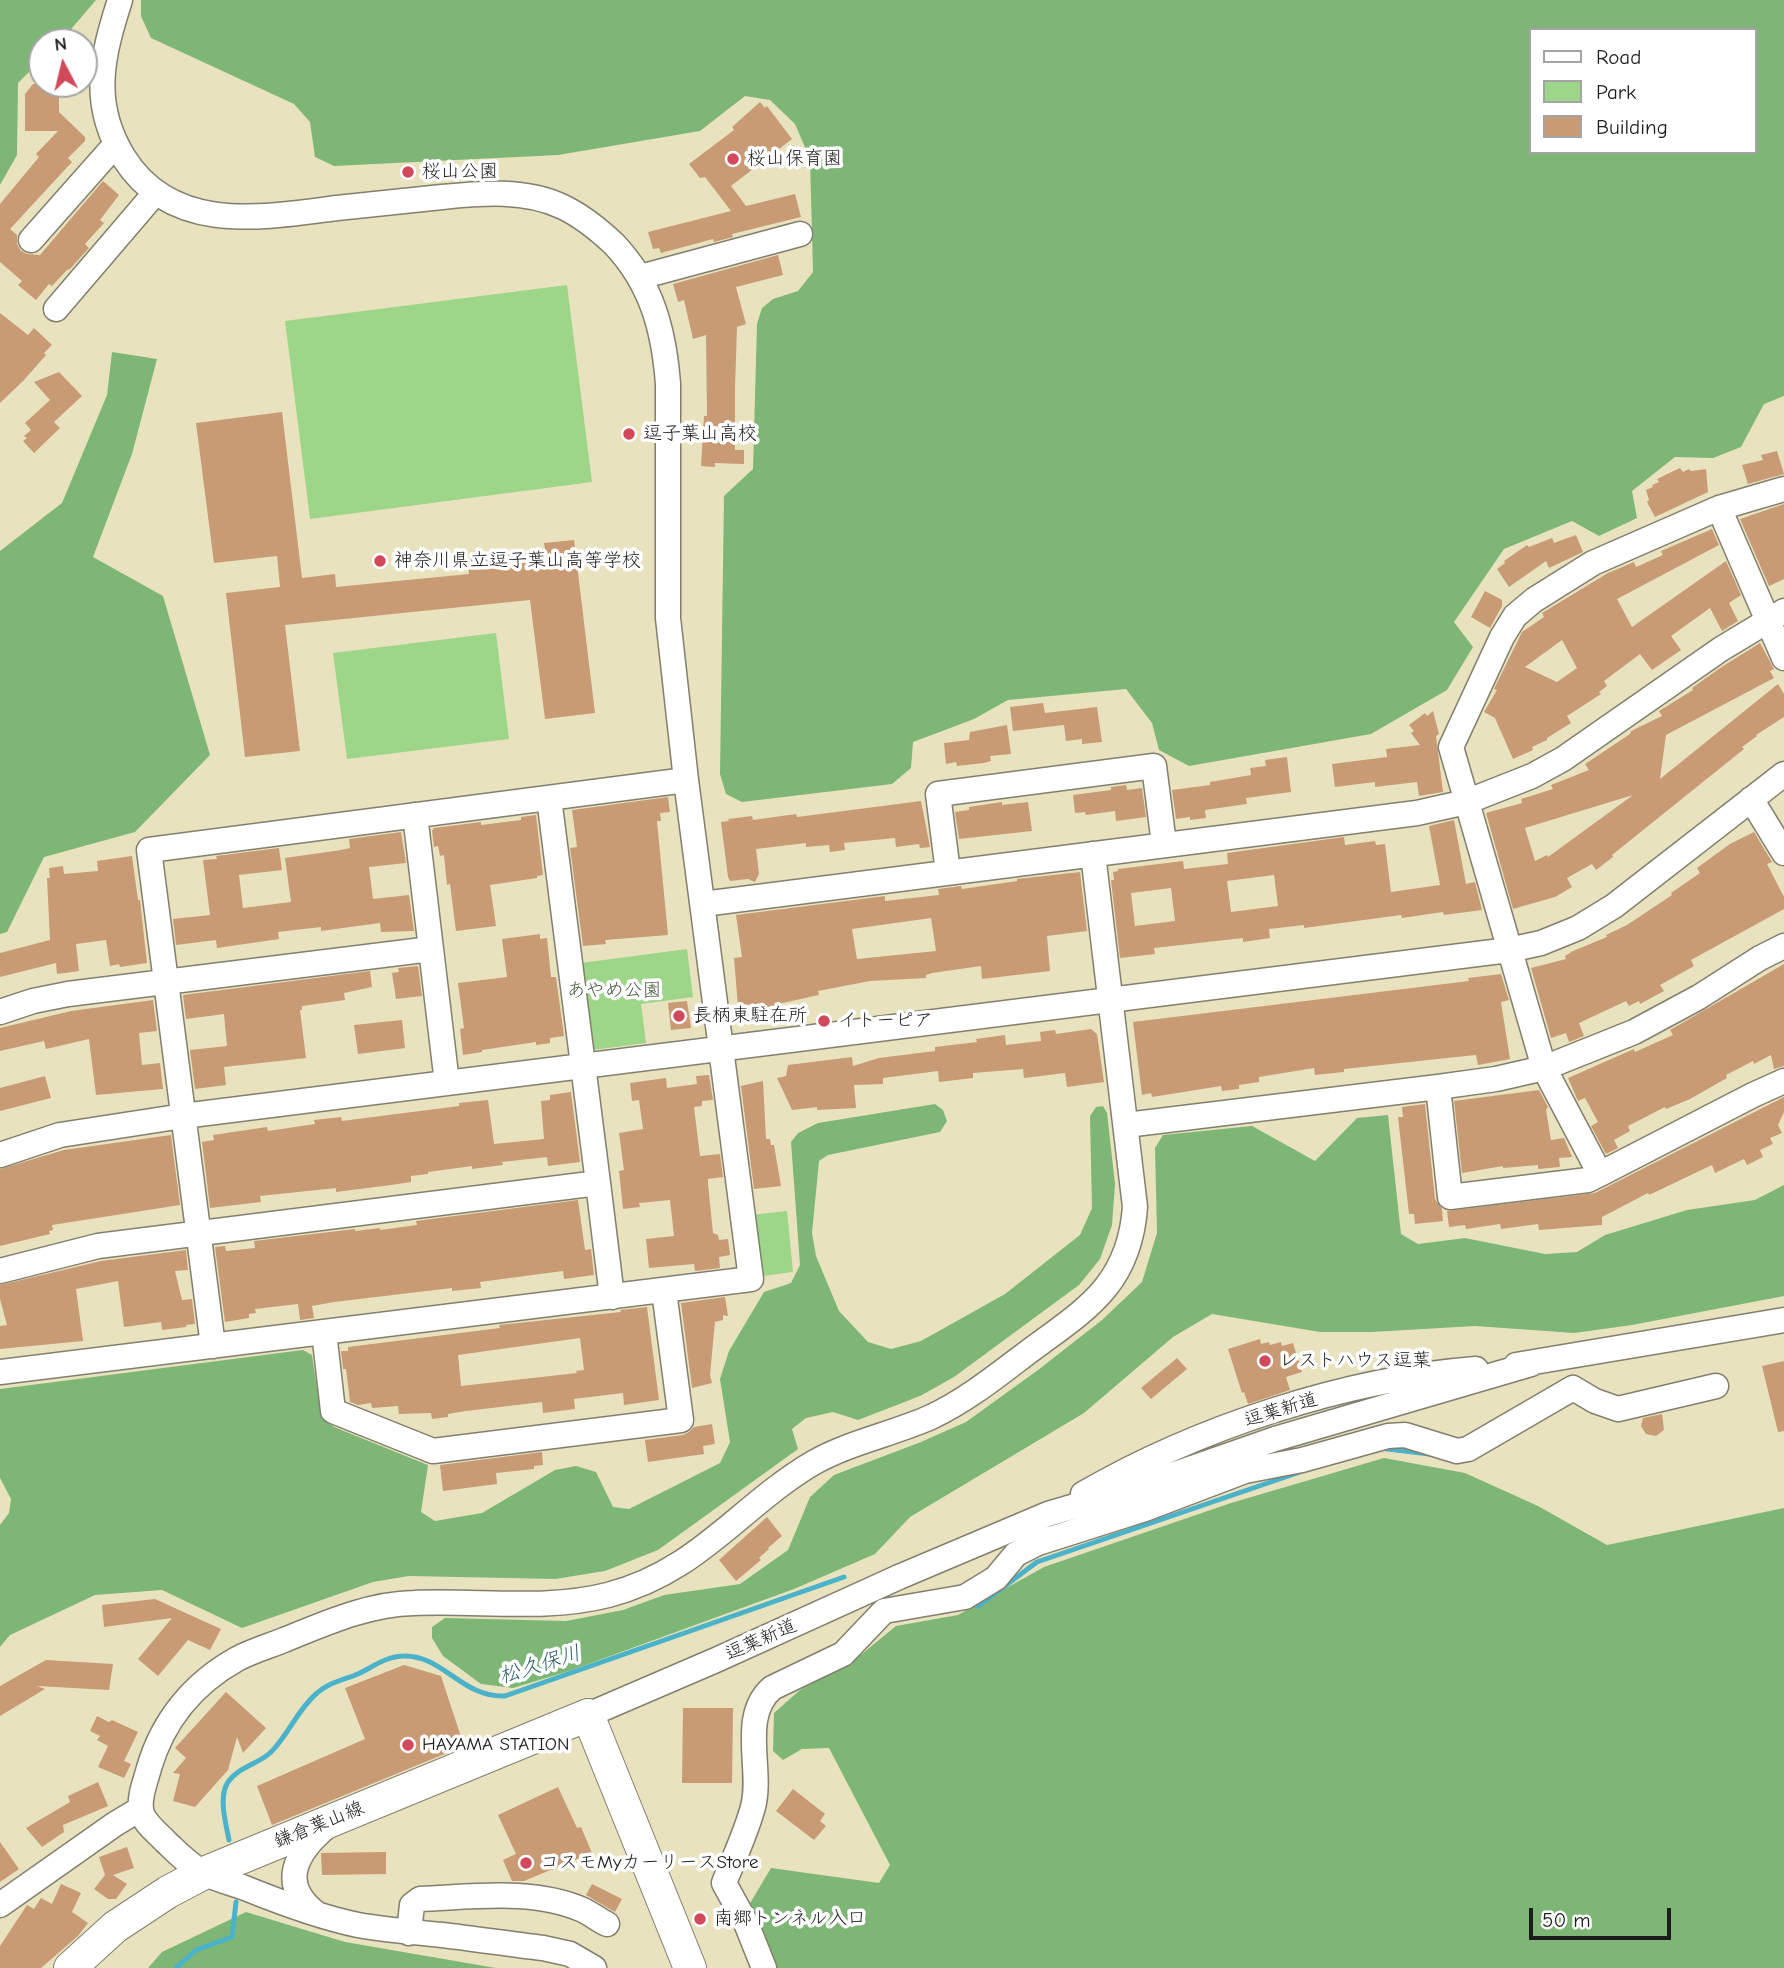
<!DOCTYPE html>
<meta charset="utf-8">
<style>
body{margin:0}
#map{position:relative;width:1784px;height:1968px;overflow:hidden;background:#e9e2bf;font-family:"Comic Neue",sans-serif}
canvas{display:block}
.legend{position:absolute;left:1529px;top:28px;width:228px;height:126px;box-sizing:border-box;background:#fff;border:2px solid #a4a4a4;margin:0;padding:9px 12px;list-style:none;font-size:21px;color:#1c1c1c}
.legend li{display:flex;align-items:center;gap:14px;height:35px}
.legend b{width:35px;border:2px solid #a4a4a4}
.north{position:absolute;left:28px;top:28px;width:70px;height:70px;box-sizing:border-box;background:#fff;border:2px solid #a4a4a4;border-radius:50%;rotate:353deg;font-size:19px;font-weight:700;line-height:28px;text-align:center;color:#1c1c1c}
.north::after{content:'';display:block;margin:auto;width:24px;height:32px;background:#d1495b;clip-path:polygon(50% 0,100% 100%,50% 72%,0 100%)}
.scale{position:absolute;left:1529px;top:1908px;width:142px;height:32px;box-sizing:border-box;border:4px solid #1c1c1c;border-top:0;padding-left:9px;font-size:21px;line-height:24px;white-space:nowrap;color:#1c1c1c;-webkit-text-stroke:5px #fff;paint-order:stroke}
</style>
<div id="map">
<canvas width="1784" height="1968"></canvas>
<ul class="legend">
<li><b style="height:9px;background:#fff"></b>Road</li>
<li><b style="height:19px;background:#9dd689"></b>Park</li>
<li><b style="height:19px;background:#c89b75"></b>Building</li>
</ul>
<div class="north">N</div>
<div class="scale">50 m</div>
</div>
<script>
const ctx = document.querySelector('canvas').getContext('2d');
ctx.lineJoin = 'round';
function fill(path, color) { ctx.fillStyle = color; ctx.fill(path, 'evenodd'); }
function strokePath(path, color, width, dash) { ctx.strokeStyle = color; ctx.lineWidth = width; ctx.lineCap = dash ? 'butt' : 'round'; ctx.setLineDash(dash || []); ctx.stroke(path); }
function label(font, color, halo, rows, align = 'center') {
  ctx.font = font + ' "Comic Neue","Klee One",sans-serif'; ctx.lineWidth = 7; ctx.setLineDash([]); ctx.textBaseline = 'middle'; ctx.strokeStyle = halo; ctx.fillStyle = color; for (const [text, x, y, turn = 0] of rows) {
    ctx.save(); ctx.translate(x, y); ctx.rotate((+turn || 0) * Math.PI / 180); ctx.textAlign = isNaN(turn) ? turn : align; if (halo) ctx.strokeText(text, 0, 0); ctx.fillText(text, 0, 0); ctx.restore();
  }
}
fill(new Path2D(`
 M567,285L592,482L310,519L285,321Z
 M496,633L509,739L347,759L333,653Z
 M687,949L693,997L641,1004L646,1043L592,1050L581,963Z
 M787,1211L793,1272L756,1277L750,1215Z`), '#9dd689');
fill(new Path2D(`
 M0,0H96L60,42H42V59L18,83L17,155L0,185Z
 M141,0H1784V396L1764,404L1741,447L1713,458L1675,457L1632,491L1637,518L1599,536L1572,521L1504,549L1454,622L1473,647L1447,690L1371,734L1189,766L1159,750L1152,723L1126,689L1008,700L974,719L913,742L911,768L892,784L742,802L726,794L720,774L724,496L753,469L757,324L762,308L773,299L798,291L813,272L810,159L795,124L770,100L745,96L700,131L558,155L334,166L315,157L310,122L294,104L151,38L141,16ZM1530,30H1754V152H1530Z
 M112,352L157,359L132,454L93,557L163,596L210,755L135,832L44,857L7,932L0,934V551L62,503L107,395Z
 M935,1104L943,1110L947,1121L940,1132L828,1155L819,1161L812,1233L816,1256L839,1311L868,1342L891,1349L921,1341L1005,1294L1080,1235L1092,1208L1090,1116L1096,1107L1103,1106L1107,1113L1115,1184L1112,1225L1100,1259L1079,1285L954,1377L920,1396L858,1420L833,1412L806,1418L792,1429L798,1449L658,1550L605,1571L555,1579L409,1576L373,1582L242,1628L162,1590L95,1595L10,1635L0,1647V1525L9,1513L11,1499L0,1478V1389L303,1350L312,1355L321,1416L334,1427L428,1465L421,1512L435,1521L482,1513L555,1470L576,1466L596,1472L613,1507L629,1509L720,1463L730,1442L720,1379L729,1351L764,1292L791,1283L800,1265L791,1142L798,1133L818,1123Z
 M1388,1115L1401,1234L1418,1244L1465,1238L1545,1254L1577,1252L1605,1235L1687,1210L1755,1200L1784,1185V1296L1632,1325L1574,1333L1475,1326L1372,1332H1320L1212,1314L1173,1337L1084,1413L910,1517L875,1554L794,1589L569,1671L513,1688L481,1684L443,1656L432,1638V1627L445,1618L566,1621L623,1610L664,1595L740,1584L788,1550L810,1497L834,1475L921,1442L966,1422L1038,1370L1102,1320L1142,1282L1157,1233L1155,1148L1163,1135L1252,1126L1315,1161L1357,1118Z
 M1384,1458L1465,1473L1538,1506L1607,1545L1784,1508V1968H774L749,1905L771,1868L879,1883L890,1865L829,1748L802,1749L783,1760L773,1751L774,1713L800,1690L852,1662L896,1626L958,1615L1044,1567L1231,1503Z
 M246,1912L345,1942L496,1968H148L162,1952Z`), '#7eb775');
strokePath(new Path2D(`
 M1380,1448L1429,1454
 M978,1606L1037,1562L1300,1472
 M229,1840C226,1824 218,1797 228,1782C238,1767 259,1764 271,1752C289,1734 297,1710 317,1693C329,1682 345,1680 360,1673C374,1666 387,1656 404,1656C443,1655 462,1698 505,1696L844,1577
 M176,1968L196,1950L232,1937L236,1902`), '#4ab2c9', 5);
fill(new Path2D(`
 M33,84H71L59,98V112L85,137V141L68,158L72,162L10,229L17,235V244L21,251L27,254L40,255L103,181L119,195L100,220L104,223L85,244L89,248L69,270L68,269L52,286L49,284L36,300L18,285L22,281L0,262V204L39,157L36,154L58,131H25V94Z
 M760,102L765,108L767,106L792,139L731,186L746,206L795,194L801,217L732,234L733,237L714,242L713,239L661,253L659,248L653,249L648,232L731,211L705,177L700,178L689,164L734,130L732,127Z
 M778,255L783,275L736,287L746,324L737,327L735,388V450H744V464L715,463V467L701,466L704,416H707L706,335L693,339L684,300L678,302L673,284Z
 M0,313L28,335L34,328L52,345L44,353L46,355L24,380L0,403Z
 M59,372L82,396L54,422L60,428L34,453L23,441L27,438L24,436L31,430L25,423L50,400L34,382Z
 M282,412L302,578L335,574L336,587L469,574L467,558L545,550L544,543L574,540L595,713L545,719L530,600L285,625L300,751L245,757L226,593L280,587L277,556L214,563L196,423Z
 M1777,451L1784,474L1748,484L1742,465L1763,460L1761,455Z
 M1680,468L1683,472L1689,469L1691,471L1706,469L1708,492L1655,517L1647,502L1649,500L1646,490L1653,487L1652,485L1659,482L1657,479Z
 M1784,504V579L1769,586L1740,519Z
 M1712,529L1719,545L1617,599L1632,627L1726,561L1741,595L1729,603L1738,621L1722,631L1710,608L1671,636L1681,650L1652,670L1640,654L1604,681L1607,686L1599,692L1601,694L1567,716L1571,723L1547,738V740L1532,747L1533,750L1513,759L1495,718L1484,712L1497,690L1494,689L1522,632L1544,617L1542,613L1608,573L1634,562L1636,567L1663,555L1661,551ZM1562,640L1577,668L1557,682L1525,667Z
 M1576,535L1583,552L1549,568L1546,561L1509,587L1497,569L1505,563L1504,561L1527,545L1529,547L1552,538L1554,543Z
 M1485,591L1502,600V606L1490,628L1471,617Z
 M1760,643L1774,669L1770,671L1774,678L1666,735L1660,779L1778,684L1784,694V717L1756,735L1757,736L1742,747L1744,749L1612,855L1613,857L1596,870L1592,864L1567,878L1572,887L1555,897L1513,909L1486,813L1522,803L1521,799L1553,789L1551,785L1589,770L1585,764L1630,734L1631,731L1662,716L1659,711L1693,690L1692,688L1720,668ZM1633,795L1548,857L1547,855L1535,861L1525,828Z
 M1043,703L1045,713L1097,707L1102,742L1082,744V739L1066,741L1064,725L1013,731L1010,707Z
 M1433,711L1439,734L1436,736L1443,792L1419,796L1417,782L1375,787V782L1335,787L1332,764L1387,757L1386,749L1420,745L1411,733L1414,731L1409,725L1425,713L1427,716Z
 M1007,725L1011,754L990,756L991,761L984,763L957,766L956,762L946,764L944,743L969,740L970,732Z
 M1287,757L1291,792L1246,798L1247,804L1205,810L1206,818L1190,820V817L1176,819L1172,790L1210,785V782L1251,775L1250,768L1266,766L1265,760Z
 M1126,785L1127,790L1142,788L1146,817L1116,821L1115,811L1086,815L1085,812L1075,813L1073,795L1111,790V787Z
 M668,797L670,812L660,813L661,821H657L668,935L605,940L606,944L583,946L570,848L577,847L572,810Z
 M921,801L930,847L920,848L919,844L896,847L895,838L844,843L845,850L830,852L829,845L806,847V843L756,849L759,874L755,882L748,879L730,881L728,877L721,822L729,821L728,819L752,816L753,820L796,814L797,817Z
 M1002,802V805L1028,802L1032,831L959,839L955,812L969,810V807Z
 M536,815L543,875L537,876V878L490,885L496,926L456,931L450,884L447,885L444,855L440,856L438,846L434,847L432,831L434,828L481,822V825L521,820V817Z
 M1454,820L1466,884L1475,882L1482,910L1444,915L1443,912L1402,918L1401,915L1304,928V925L1269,929L1270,938L1243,942V938L1154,948L1155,954L1120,958L1111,880H1114L1113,872L1118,871V869L1183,861L1184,869L1228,864L1227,853L1344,837L1345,845L1375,841L1376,845L1385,844L1391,892L1440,885L1429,826ZM1274,875L1278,906L1231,912L1227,881ZM1171,888L1175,921L1135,926L1131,893Z
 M401,832L406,863L369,867L373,899L409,895L414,931L381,932L380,923L321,931V927L278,932L279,939L217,948L216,940L176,945L173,919L210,915L203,860L217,859L216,856L279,848L282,870L239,875L243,908L291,902L285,858L341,850L350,848L349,839Z
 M1754,832L1772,862L1767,864L1784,897V909L1691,960L1694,966L1660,985L1664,991L1640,1004L1639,1001L1629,1006L1626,1001L1579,1023L1584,1036L1569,1042L1566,1033L1551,1038L1531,968L1566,959L1565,956L1573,951L1607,937L1606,935L1627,925L1672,895L1671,893L1700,873L1697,868L1730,844Z
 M132,856L138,900H140L147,963L120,967L119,964L110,966L106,940L76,944L79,971L57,974L56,963L0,977V953L50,940L47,878H50L49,868L63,866L64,874L98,871L97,861Z
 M1080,872L1087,931L1047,936L1050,971L982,979L981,966L932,973L926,975V978L870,981L818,991L819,995L778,1004L779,1012L739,1019L734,958L742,957L736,915L885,896V901L939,895L938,889L961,886L962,889L1017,881V879ZM931,918L936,951L857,959L852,929Z
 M540,934V939L547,938L551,977H556L564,1036L550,1038V1043L536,1045V1042L482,1050V1052L463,1055L460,1029L464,1028L458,983L507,977L502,939Z
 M1784,964V1066L1774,1069L1771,1055L1754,1064L1753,1061L1726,1075L1727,1078L1690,1099L1666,1109L1665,1107L1628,1126L1630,1131L1614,1140L1618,1148L1606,1154L1591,1126L1598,1122L1585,1098L1578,1101L1568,1078L1634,1049L1635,1052L1673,1035L1670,1030Z
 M418,966L422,996L396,999L392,973L399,972L398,968Z
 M370,971L372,987L344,993L345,1000L302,1006V1010H300L306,1058L224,1067L226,1085L195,1089L190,1050L227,1046L224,1014L186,1019L183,995Z
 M1501,974L1509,1000L1501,1002L1510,1059L1478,1065L1476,1055L1447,1058L1344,1069V1072L1315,1075L1314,1068L1259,1077V1082L1239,1085V1089L1222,1091L1221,1086L1152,1097L1151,1093L1142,1095L1133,1022L1469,981L1468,978Z
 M153,1000L157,1031L139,1033L142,1065L160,1063L163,1089L96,1095L89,1039L46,1049L44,1041L0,1051V1028L71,1011Z
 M687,1001L691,1028L671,1030L668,1003Z
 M402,1020L405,1048L358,1054L354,1025Z
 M1091,1029L1097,1034L1104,1082L1067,1087L1065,1073L1024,1078L1023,1069L973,1073V1078L939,1082L938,1071L883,1078V1084L854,1085L856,1108L817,1110V1107L792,1110L777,1078L786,1076L788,1065L852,1057L853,1066L879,1058L935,1051V1047L977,1042L976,1039L1005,1035L1006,1045L1041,1041L1040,1032L1055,1030L1056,1034Z
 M709,1075L713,1100L702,1101V1106L694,1107L700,1156L720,1154L723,1177L708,1179V1184L713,1233L718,1235L719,1240L728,1239L730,1255L719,1257L720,1268L695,1271L694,1264L649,1268L646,1239L674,1236L670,1200L639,1203L640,1207L623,1209L619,1171L624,1170L619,1133L643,1129L639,1100L632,1101L630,1083L666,1078L667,1088L697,1084L696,1076Z
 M45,1076L51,1098L0,1111V1088Z
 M763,1081L766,1139H770L771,1145H774L781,1186L754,1189L741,1086Z
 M1539,1090L1548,1107L1546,1110L1551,1140L1564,1138L1572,1157L1559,1158L1560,1167L1538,1169V1165L1503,1168V1166L1462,1173L1454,1101Z
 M571,1092L580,1162L548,1166L547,1157L502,1162L503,1165L472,1169V1166L428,1172V1174L411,1176V1182L391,1185L336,1192V1188L260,1196L261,1202L210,1208L202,1142L214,1140L213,1135L267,1127L268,1131L315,1124L314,1120L341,1117L342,1121L459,1106V1103L488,1100L494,1144L544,1139L541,1101L550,1100V1095Z
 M1784,1097V1112L1778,1125L1782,1133L1770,1138L1773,1144L1760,1150L1763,1157L1747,1165L1744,1159L1715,1173L1712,1165L1649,1195L1648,1193L1602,1217V1225L1539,1230L1538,1224L1501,1229L1500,1224L1466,1229L1465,1225L1449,1227L1447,1211L1595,1193Z
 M1425,1104L1435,1199L1442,1209L1443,1221L1415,1224L1414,1214H1409L1398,1117H1403L1402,1107Z
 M171,1135L180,1205L52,1225L53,1230L49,1231L50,1234L0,1246V1169L64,1150Z
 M578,1200L585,1250L591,1249L594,1275L564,1279L563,1271L480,1282L481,1288L452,1291V1288L334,1302L312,1306L314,1318L300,1320L298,1304L255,1309L256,1313L249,1314V1318L225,1322L215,1247L225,1246L226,1251L255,1248L254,1241L355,1229V1231L380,1228V1230L417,1225L416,1221Z
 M186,1250L188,1270L175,1271L182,1300L192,1299L195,1324L186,1325V1327L162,1330L161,1322L124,1327L118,1281L76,1289L83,1341L0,1349V1326L7,1325L0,1299V1285L101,1261Z
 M725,1297L728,1316L723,1315V1320L715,1322L710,1375L712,1383L692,1388L681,1303Z
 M647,1307L659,1400L624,1405L623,1393L574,1399L575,1409L543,1413L542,1402L466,1411L448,1414V1417L432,1419L431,1413L399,1414L398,1406L372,1408L371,1403L358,1405L350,1402L346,1369H343L341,1351H348V1347L500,1328L499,1325L621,1312L620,1310ZM580,1338L584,1370L576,1371L577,1373L461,1386L458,1355Z
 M1260,1339L1261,1344L1269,1342L1270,1345L1281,1342L1282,1346L1293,1343L1302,1372L1286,1377L1290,1390L1248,1404L1244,1392L1242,1393L1228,1349Z
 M1177,1358L1187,1369L1151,1399L1141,1388Z
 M1784,1361V1431L1778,1432L1762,1366Z
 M1662,1414L1664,1430L1656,1436L1646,1434L1641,1426L1643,1418Z
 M712,1424L715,1444L703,1446L704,1454L648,1462L645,1440L683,1435L689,1432L694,1427Z
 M542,1452L543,1465L534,1466V1469L496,1473L497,1484L443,1491L440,1465Z
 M767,1517L782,1536L768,1548L769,1549L759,1558L761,1560L736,1581L719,1560Z
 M155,1599L221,1629L210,1650L188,1640L158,1676L138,1659L172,1618L104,1627L102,1605Z
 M46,1660L113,1664L109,1690L37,1686L45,1689L0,1716V1686Z
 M404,1665L441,1676L464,1746L272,1825L257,1786L365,1739L345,1688Z
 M226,1692L266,1728L243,1753L237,1737L228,1770L195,1807L173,1801L180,1774L173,1773L186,1758L175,1748Z
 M683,1708H733L732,1783H682Z
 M97,1716L109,1722L112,1720L138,1732L124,1761L131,1764L124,1778L98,1767L108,1746L97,1740L100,1736L90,1731Z
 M98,1782L108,1806L63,1825L64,1832L42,1847L26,1828L70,1802L68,1796Z
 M558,1787L577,1828L581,1827L592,1853L524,1881H512L503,1860L516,1854L498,1815Z
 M793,1789L825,1814L820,1821L826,1826L814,1840L776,1811Z
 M0,1842L19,1869L0,1882Z
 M127,1847L134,1868L113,1875L127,1884L116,1899H108L94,1889L105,1875L99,1857Z
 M386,1852V1874L322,1875L321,1853Z
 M61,1884L81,1893L72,1912L88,1923L78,1936L41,1968H0V1946L27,1905L34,1909L41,1898L52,1904Z
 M592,1884L622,1899L615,1912L586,1895Z`), '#c89b75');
const minor = new Path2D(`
 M31,240L116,144
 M640,277L800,234
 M56,309L156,192
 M1784,489L1719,508L1784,658
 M1719,508L1593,563L1534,600L1515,616L1502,637L1451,747L1544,1068L1600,1174L1753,1095L1784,1081
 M1751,799L1784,853
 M415,815L431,949
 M948,872L938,794L1154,766L1164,844
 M703,904L1417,813L1466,802L1532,776L1563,759L1721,649L1784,611
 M0,1012L33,1001L68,994L431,949L447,1083
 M1438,1087L1450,1197L1588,1180L1600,1174
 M1126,1125L1438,1087L1496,1079L1544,1068L1634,1032L1699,997L1760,958L1784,946
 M0,1155L60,1135L183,1116L1509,950L1541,943L1578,928L1614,906L1784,774
 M598,1183L612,1297
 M0,1271L98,1246L598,1183L549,798
 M324,1332L333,1411L433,1451L681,1420L664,1291
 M213,1346L149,850L686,780
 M1516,1365L1784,1320
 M0,1372L751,1279L686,780L668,618V384C664,331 652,284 614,244C599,230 582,216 563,207C526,189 482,193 442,197C407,201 372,204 337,208C261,218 172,234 124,158C90,104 102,56 120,0
 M1083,1494C1197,1428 1345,1379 1476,1369
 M588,1715L716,1660L899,1577L1048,1514L1129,1490L1275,1439L1531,1364
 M0,1905L115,1824L140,1809
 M317,1914C278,1885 295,1853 327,1826
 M409,1933L412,1905L420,1899C473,1897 534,1888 583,1910C591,1914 599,1920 607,1924
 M594,1968L570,1954L543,1948C509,1944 476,1939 442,1935C414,1932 386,1930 358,1925C319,1917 282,1903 245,1888C232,1883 218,1880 206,1874C191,1867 178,1853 166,1842C158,1833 142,1822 141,1809C139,1796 146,1780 149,1768C163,1720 194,1683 237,1659C252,1651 269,1646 284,1640C326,1623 368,1604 414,1603C479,1600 545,1611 608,1595C698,1572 739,1507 813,1463C850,1442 893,1434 931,1417C965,1401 994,1378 1023,1356C1081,1312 1129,1289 1135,1207L1093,854
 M764,1968L746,1923L724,1883C734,1858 746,1833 753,1807C763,1769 739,1717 772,1688L843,1654L884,1611L965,1597L996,1578L1016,1554L1038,1543L1145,1509L1245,1471L1302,1460L1388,1436L1405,1435L1457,1451L1468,1449L1573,1388L1595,1401L1618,1409L1716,1386`);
const major = new Path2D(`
 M70,1968L115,1927L168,1892L204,1873L588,1715L690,1968`);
strokePath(minor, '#827f6e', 27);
strokePath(major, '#827f6e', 34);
strokePath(minor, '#fff', 24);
strokePath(major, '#fff', 32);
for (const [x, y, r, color] of [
 [733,159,7,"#d1495b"],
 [408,172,7,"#d1495b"],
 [629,434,7,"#d1495b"],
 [380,561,7,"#d1495b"],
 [679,1016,7,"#d1495b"],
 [824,1021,7,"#d1495b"],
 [1265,1361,7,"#d1495b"],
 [408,1745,7,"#d1495b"],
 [526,1863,7,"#d1495b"],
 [700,1919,7,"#d1495b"]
]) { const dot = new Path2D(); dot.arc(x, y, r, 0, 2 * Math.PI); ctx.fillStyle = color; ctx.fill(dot); strokePath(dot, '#fff', 2.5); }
label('19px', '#1c1c1c', '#fff', [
 ["桜山保育園",747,159],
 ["桜山公園",422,172],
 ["逗子葉山高校",643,434],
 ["神奈川県立逗子葉山高等学校",394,561],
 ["長柄東駐在所",693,1016],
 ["イトーピア",838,1021],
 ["レストハウス逗葉",1279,1361],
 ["HAYAMA STATION",422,1745],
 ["コスモMyカーリースStore",540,1863],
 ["南郷トンネル入口",714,1919]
], 'left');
label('19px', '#495d42', '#fff', [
 ["あやめ公園",614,991]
]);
label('19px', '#1c1c1c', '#fff', [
 ["逗葉新道",1281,1410,-17],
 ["逗葉新道",761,1640,-24],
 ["鎌倉葉山線",319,1825,-22]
]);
label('italic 21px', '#31606a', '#fff', [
 ["松久保川",540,1665,-17]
]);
</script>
